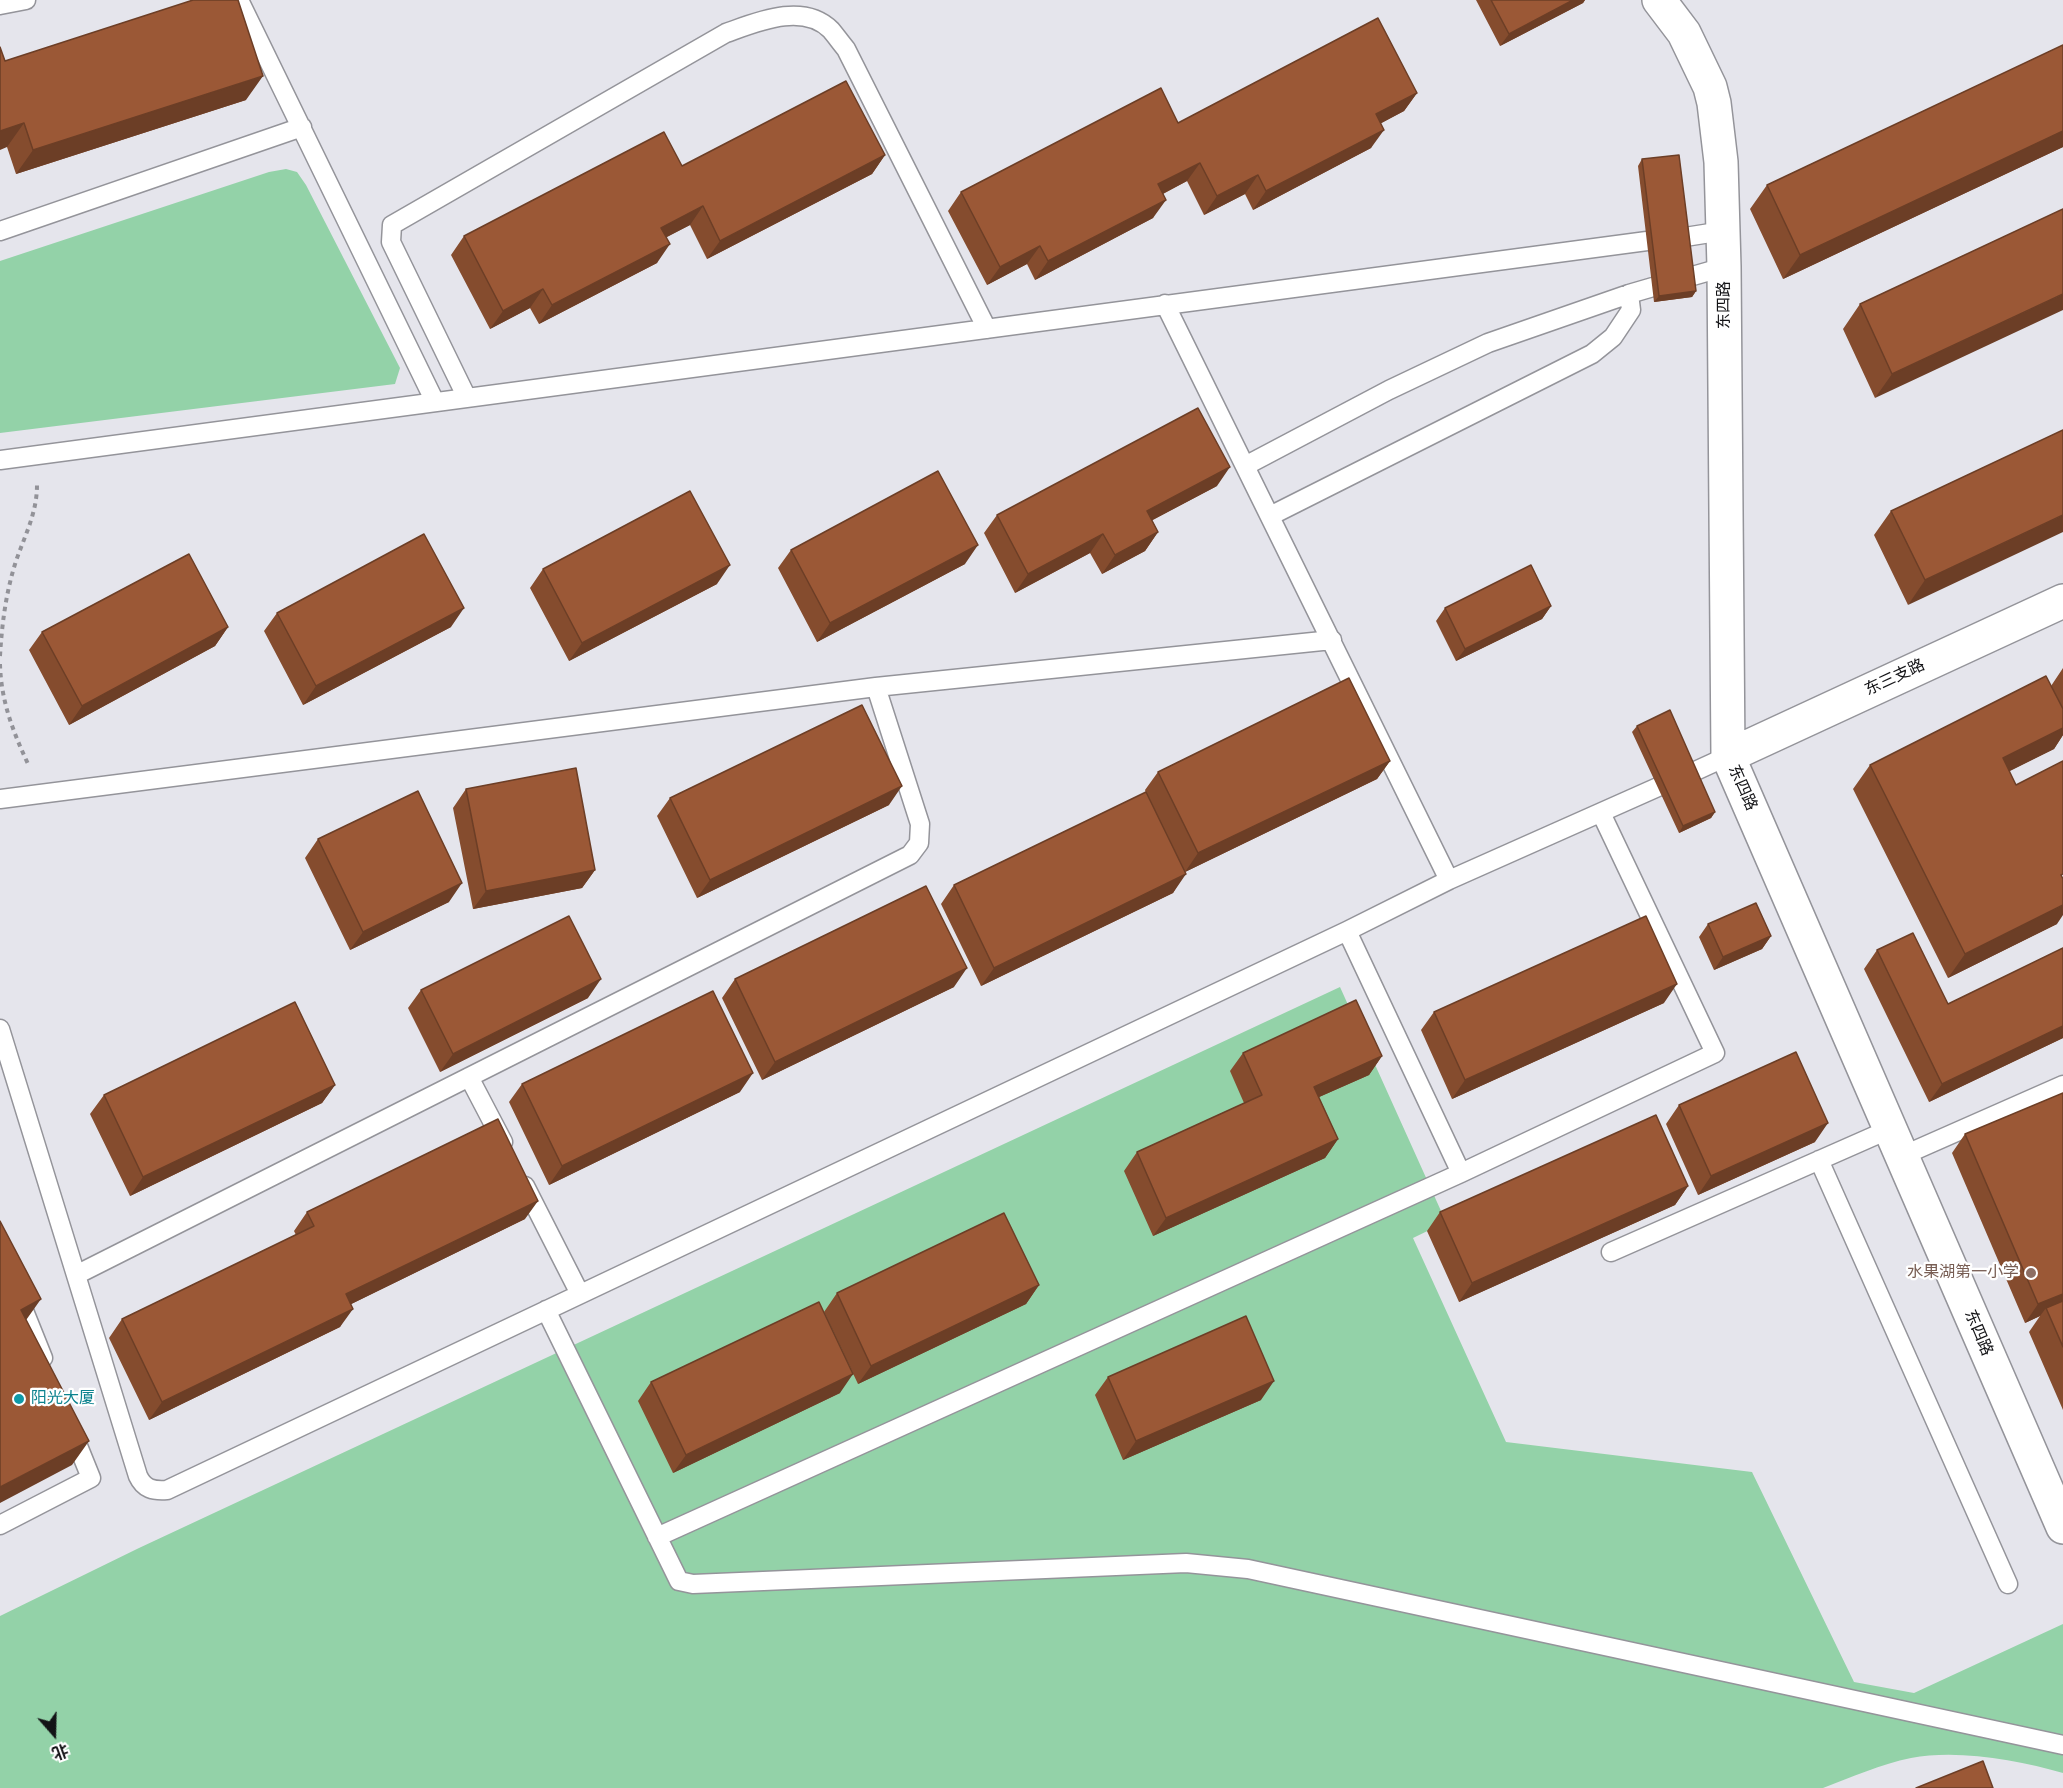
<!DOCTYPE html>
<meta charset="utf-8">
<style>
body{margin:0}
#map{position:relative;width:2063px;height:1788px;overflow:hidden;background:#e5e5ec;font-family:"DejaVu Sans","Noto Sans SC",sans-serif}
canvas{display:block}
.north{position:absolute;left:24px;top:1704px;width:60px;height:60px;-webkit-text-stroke:4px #fff;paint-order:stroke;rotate:160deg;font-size:16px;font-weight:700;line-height:24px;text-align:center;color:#131316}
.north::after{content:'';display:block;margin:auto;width:21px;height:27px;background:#131316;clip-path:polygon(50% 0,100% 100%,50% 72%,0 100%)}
</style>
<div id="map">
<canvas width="2063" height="1788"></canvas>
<div class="north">北</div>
</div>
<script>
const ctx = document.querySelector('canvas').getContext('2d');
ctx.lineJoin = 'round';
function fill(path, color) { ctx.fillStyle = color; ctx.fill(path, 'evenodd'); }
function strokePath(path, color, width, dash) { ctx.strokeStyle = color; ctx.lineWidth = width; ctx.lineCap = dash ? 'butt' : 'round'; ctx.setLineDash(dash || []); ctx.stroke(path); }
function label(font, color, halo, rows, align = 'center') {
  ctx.font = font + ' "DejaVu Sans","Noto Sans SC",sans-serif'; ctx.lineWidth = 4.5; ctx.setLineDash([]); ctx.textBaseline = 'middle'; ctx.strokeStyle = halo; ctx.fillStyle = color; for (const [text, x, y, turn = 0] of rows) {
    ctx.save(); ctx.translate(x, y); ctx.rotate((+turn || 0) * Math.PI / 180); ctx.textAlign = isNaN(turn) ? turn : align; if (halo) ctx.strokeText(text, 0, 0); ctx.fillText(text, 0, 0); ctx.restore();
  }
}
fill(new Path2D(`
 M286,169L297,172L306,185L400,368L395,384L0,433V261L269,172Z
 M1340,987L1446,1222L1413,1238L1506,1442L1752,1472L1854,1682L1914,1693L2063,1624V1773C2018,1760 1957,1749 1911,1758C1881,1764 1852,1777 1823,1788H0V1616L139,1548Z`), '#93d2a8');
const lane = new Path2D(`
 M239,0L435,402
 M0,5L26,0
 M0,231L302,127
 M1685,237L1723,231
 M1689,277L1724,267
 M1165,304L1449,880
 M467,398L391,242L392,225L726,33C757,22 803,2 831,30C836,36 841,43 846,49L987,329
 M0,460L1647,241
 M1245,466L1389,390L1488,343L1629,294L1653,287
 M1270,516L1592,354L1613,337L1631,310L1629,294
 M1691,773L1728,756
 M0,799L876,687L1332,640
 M1347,931L1461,1173
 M0,1029L138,1476C144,1489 153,1491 167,1490L1347,931L1449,880L1658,787
 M469,1077L503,1142
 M1902,1156L2063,1085
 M1819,1160L2008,1584
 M525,1186L580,1294
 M0,1251L43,1358
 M1611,1252L1890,1129
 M76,1275L910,855L919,843L920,824L876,687
 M546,1310L679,1581L693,1584L1186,1563L1248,1569L2063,1745
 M0,1525L91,1478L72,1431
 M657,1537L1461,1173L1715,1053L1601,813`);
const street = new Path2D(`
 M1659,0L1684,33L1710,87L1714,103L1721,162L1724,267L1728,756L2063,1527
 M1728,756L2063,601`);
strokePath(lane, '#94949a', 21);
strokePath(street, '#94949a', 36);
strokePath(new Path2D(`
 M0,656C2,623 6,592 16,561C25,535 37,513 37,485
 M0,664C1,701 13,732 29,766`), '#929298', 4, [4.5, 4.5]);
strokePath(lane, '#fff', 18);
strokePath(street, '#fff', 33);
fill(new Path2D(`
 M1476,0H1585L1583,3L1500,46Z
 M2063,45V147L1783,279L1750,209L1767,185Z
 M5,61L246,100L16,174L7,147Z
 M1417,93L1404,111L1381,123L1371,148L1253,210L1245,194L1204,215L1187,181L1163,194L1153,218L1035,280L1027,264L987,285L948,211L961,192L1178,123Z
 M885,155L872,174L707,259L690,225L666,237L657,263L539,324L530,308L490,329L451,255L464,236L682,166Z
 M1642,159L1696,291L1692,297L1654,302L1638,166Z
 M2063,209L1875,398L1843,329L1860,304Z
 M2063,430L1908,605L1874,535L1891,511Z
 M1217,486L1152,520L1158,532L1145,551L1102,574L1090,553L1015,593L984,533L997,515Z
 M791,550L965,564L817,642L778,568Z
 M543,569L717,584L569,661L530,588Z
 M1551,606L1542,619L1456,661L1436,621L1445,608Z
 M277,613L451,627L303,705L264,631Z
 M228,627L215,646L69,725L29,650L42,632Z
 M2063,668V735L2054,749L2009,771L2057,924L1948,978L1853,789L1870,765L2051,686Z
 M1637,726L1715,812L1711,818L1679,833L1632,732Z
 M1390,761L1377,779L1185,872L1173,893L981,986L941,904L954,885L1146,793L1145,790L1158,772Z
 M466,789L595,870L582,888L473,909L453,808Z
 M670,798L889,805L697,898L657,816Z
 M318,839L449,902L350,950L305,858Z
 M1708,924L1771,936L1762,949L1714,970L1699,937Z
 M2063,948V1038L1929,1102L1864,969L1877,950L1948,1004Z
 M735,979L954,987L762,1080L722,998Z
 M421,990L588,998L440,1072L408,1008Z
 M1664,1003L1452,1099L1421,1030L1434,1012Z
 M1243,1053L1382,1056L1369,1075L1319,1097L1338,1139L1325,1158L1153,1236L1124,1171L1137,1152L1244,1103L1230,1071Z
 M522,1084L740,1092L549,1185L509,1102Z
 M335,1085L322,1103L130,1196L90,1114L104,1095Z
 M2063,1093V1410L2029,1332L2040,1316L2025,1323L1952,1153L1965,1134Z
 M1679,1105L1815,1142L1698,1195L1666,1124Z
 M1688,1186L1675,1205L1459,1302L1427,1231L1440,1212Z
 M307,1212L525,1219L351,1304L340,1327L149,1420L109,1338L122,1319L296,1235L294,1231Z
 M1039,1285L1026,1304L858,1384L824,1312L837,1293Z
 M1108,1377L1261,1400L1123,1460L1095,1395Z
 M651,1382L840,1393L673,1473L638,1401Z`), '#854c2e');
fill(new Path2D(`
 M1573,0H1585L1583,3L1500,46L1509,34Z
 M263,76L246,100L16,174L33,150Z
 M1417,93L1404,111L1363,133L1376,114Z
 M24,123L7,147L0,150V131Z
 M1384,130L1371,148L1253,210L1266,191Z
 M2063,131V147L1783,279L1800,255Z
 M885,155L872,174L707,259L720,241Z
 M1200,163L1187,181L1145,203L1158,184Z
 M1258,175L1245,194L1204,215L1217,196Z
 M1166,200L1153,218L1035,280L1048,261Z
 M703,206L690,225L648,247L661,228Z
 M670,244L657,263L539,324L552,305Z
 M1040,246L1027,264L987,285L1000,267Z
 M543,289L530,308L490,329L503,311Z
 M1696,291L1692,297L1654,302L1659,296Z
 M2063,294V310L1875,398L1892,374Z
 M1230,467L1217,486L1134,530L1147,511Z
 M2063,515V532L1908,605L1925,580Z
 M1158,532L1145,551L1102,574L1115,555Z
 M1103,534L1090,553L1015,593L1028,574Z
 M978,545L965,564L817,642L830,623Z
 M730,565L717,584L569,661L582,643Z
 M1551,606L1542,619L1456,661L1465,649Z
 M464,608L451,627L303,705L316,686Z
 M228,627L215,646L69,725L82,706Z
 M2063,728V735L2054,749L1986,783L2003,758Z
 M1390,761L1377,779L1185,872L1198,853Z
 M902,786L889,805L697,898L710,880Z
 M1715,812L1711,818L1679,833L1683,826Z
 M595,870L582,888L473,909L486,891Z
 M1186,874L1173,893L981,986L994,968Z
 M462,883L449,902L350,950L363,932Z
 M2063,905V915L2057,924L1948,978L1965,954Z
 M1771,936L1762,949L1714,970L1723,957Z
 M967,968L954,987L762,1080L775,1062Z
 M601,979L588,998L440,1072L453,1054Z
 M1677,984L1664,1003L1452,1099L1465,1080Z
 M2063,1026V1038L1929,1102L1942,1084Z
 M1382,1056L1369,1075L1301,1105L1314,1087Z
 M753,1073L740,1092L549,1185L562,1166Z
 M335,1085L322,1103L130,1196L143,1177Z
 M1828,1123L1815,1142L1698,1195L1711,1176Z
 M1338,1139L1325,1158L1153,1236L1166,1218Z
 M1688,1186L1675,1205L1459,1302L1472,1283Z
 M538,1201L525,1219L333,1313L346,1294Z
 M1039,1285L1026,1304L858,1384L871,1366Z
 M2063,1294V1307L2046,1308L2040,1316L2025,1323L2038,1304Z
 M41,1299L24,1323L21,1310Z
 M353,1309L340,1327L149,1420L162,1402Z
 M853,1374L840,1393L673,1473L686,1455Z
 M1274,1381L1261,1400L1123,1460L1136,1441Z
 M89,1441L72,1465L0,1503V1487Z`), '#6c3e26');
const building = new Path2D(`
 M193,0H238L263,76L33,150L24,123L0,131V47L5,61Z
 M1491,0H1573L1509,34Z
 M1378,18L1417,93L1376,114L1384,130L1266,191L1258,175L1217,196L1200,163L1158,184L1166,200L1048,261L1040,246L1000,267L961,192L1161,88L1178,123Z
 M2063,45V131L1800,255L1767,185Z
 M846,81L885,155L720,241L703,206L661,228L670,244L552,305L543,289L503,311L464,236L664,132L682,166Z
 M1679,155L1696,291L1659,296L1642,159Z
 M2063,209V294L1892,374L1860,304Z
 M1198,408L1230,467L1147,511L1158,532L1115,555L1103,534L1028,574L997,515Z
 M2063,430V515L1925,580L1891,511Z
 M938,471L978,545L830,623L791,550Z
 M690,491L730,565L582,643L543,569Z
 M424,534L464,608L316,686L277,613Z
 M189,554L228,627L82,706L42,632Z
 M1531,565L1551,606L1465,649L1445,608Z
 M2046,676L2063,709V728L2003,758L2016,785L2063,761V874L2061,875L2063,879V905L1965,954L1870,765Z
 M1349,678L1390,761L1198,853L1158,772Z
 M862,705L902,786L710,880L670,798Z
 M1670,710L1715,812L1683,826L1637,726Z
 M576,768L595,870L486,891L466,789Z
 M418,791L462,883L363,932L318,839Z
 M1146,792L1186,874L994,968L954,885Z
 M926,886L967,968L775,1062L735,979Z
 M1756,903L1771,936L1723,957L1708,924Z
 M569,916L601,979L453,1054L421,990Z
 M1646,916L1677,984L1465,1080L1434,1012Z
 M1913,933L1948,1004L2063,948V1026L1942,1084L1877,950Z
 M713,991L753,1073L562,1166L522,1084Z
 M1356,1000L1382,1056L1314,1087L1338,1139L1166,1218L1137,1152L1262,1095L1243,1053Z
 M295,1002L335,1085L143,1177L104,1095Z
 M1796,1052L1828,1123L1711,1176L1679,1105Z
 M2063,1093V1294L2038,1304L1965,1134Z
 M1656,1115L1688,1186L1472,1283L1440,1212Z
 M498,1119L538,1201L346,1294L353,1309L162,1402L122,1319L314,1226L307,1212Z
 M1004,1213L1039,1285L871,1366L837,1293Z
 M0,1221L41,1299L21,1310L89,1441L0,1487Z
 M2063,1301V1347L2046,1308Z
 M819,1302L853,1374L686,1455L651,1382Z
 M1246,1316L1274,1381L1136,1441L1108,1377Z
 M1983,1761L1993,1788H1916Z`);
fill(building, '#9b5836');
strokePath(building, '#6c3e26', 1.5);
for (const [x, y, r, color] of [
 [2031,1273,6,"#8d6e63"],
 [19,1399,6,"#0f9aa8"]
]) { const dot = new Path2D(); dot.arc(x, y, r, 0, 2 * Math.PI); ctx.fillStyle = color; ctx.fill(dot); strokePath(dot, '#fff', 2); }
label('16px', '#131316', '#fff', [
 ["东四路",1725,305,-90],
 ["东三支路",1895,678,-25],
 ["东四路",1742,788,66],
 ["东四路",1978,1333,67]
]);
label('16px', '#785e54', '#fff', [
 ["水果湖第一小学",2019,1273]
], 'right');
label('16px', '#0d838f', '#fff', [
 ["阳光大厦",31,1399]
], 'left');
</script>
